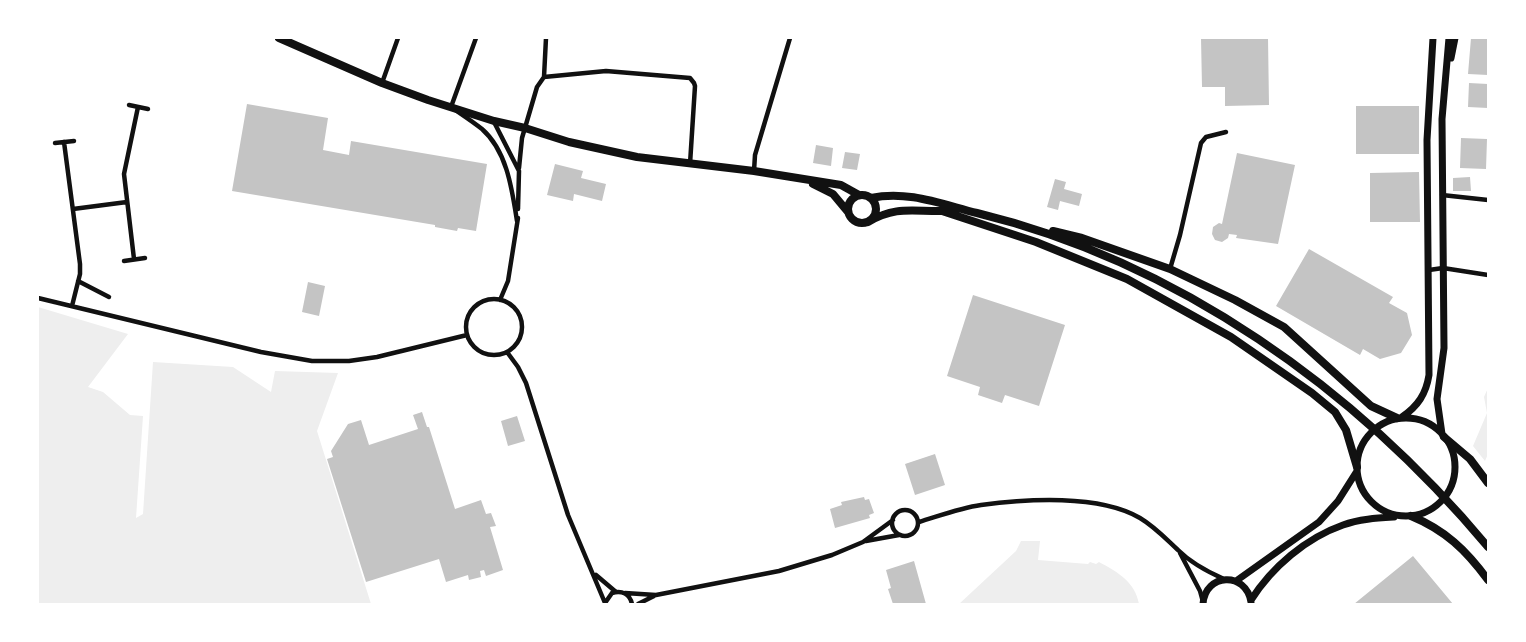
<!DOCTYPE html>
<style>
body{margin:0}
#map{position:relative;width:1526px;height:642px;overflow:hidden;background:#fff;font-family:Figtree,sans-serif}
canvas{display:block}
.frame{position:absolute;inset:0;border:39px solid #fff;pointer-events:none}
</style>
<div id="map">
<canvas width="1526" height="642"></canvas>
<div class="frame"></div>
</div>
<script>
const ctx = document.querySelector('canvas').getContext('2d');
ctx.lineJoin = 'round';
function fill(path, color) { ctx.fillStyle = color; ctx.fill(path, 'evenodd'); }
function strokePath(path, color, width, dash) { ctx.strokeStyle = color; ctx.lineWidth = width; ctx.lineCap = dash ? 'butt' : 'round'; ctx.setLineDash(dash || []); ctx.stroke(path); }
fill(new Path2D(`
 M38,307L128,334L88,387L103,392L130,415L143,416L136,518L143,514L153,362L233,367L271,392L275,371L338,373L317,431L371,604H38Z
 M1488,388V454L1485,461L1473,446L1487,413L1484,397Z
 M1021,541H1040L1038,560L1088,564L1090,562L1096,564L1099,562C1118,572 1135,582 1139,604H959L1016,551Z`), '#eee');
fill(new Path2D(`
 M1201,38H1268L1269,105L1225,106V87H1202Z
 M1471,38H1488V75L1468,74Z
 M1469,83L1488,84V108L1468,107Z
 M247,104L328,118L323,150L349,155L351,141L487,164L476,231L458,228L457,231L435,227V225L232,191Z
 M1356,106H1419V154H1356Z
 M1461,138L1487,139L1486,169L1460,168Z
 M816,145L833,148L831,166L813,163Z
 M845,152L860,154L857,170L842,168Z
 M1237,153L1295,165L1278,244L1236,238L1237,235L1229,234L1228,238L1222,242L1215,240L1212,234L1213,227L1219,223L1222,224Z
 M555,164L583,171L581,178L606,184L602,201L574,194L573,201L547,195Z
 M1419,172L1420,222H1370V173Z
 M1470,177L1471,191H1453V178Z
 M1055,179L1066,182L1064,189L1082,194L1079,206L1060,201L1058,210L1047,207Z
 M1309,249L1393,297L1389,303L1407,313L1412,335L1401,353L1380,359L1363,349L1360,355L1276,306Z
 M308,282L325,286L319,316L302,312Z
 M973,295L1065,325L1039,406L1005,395L1002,403L978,395L980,387L947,376Z
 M422,412L427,427H429L455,509L481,500L486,514L491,513L496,526L490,527L503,570L486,576L484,570L480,571L481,577L469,580L468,575L446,582L439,559L366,582L327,459L333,457L331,451L348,424L361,420L369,445L418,429L413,415Z
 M517,416L525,441L508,446L501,421Z
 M935,454L945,485L915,495L905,464Z
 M864,497L865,500L869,499L874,513L869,515L870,518L835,528L830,509L842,505L841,502Z
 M1413,556L1453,604H1354Z
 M914,561L926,604H893L888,589L891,588L886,570Z`), '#c4c4c4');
strokePath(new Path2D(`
 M476,38L451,107C461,114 472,121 482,129C507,151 512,189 517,221
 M544,77L606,71L690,78L694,83L695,86L690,164
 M382,83L398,38
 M129,105L148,109
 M494,122L519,171L518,209
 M64,142L80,264V274L72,306
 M55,143L74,141
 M519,168L522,138L537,87L544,77L546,38
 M754,171L755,155L790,38
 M1442,195L1488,200
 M73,209L127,202
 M134,259L124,174L138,107
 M124,261L145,258
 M1170,269L1180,235L1201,143L1206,137L1226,132
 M1429,270L1443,268L1488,275
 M78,281L109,297
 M38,298L261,352L312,361H349L377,357L467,335
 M466 327a28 28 0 1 1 56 0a28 28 0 1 1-56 0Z
 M500,300L508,281L518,218
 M507,352L518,367L526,383L568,515L605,603
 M892 523a13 13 0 1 1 26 0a13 13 0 1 1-26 0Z
 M919,522C939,516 960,508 981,505C1026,499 1099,494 1140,518C1155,527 1165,538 1178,550C1191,563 1208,572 1224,579
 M866,541L899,535
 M1180,553L1200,591L1203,602
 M596,575L616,592
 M625,593L656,595L779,571L832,555L863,542L893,520
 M605,603L612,593C622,590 630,594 632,604
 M638,604L654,596`), '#111', 4.5);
strokePath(new Path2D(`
 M1451,58L1455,38
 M1402,417C1418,406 1426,394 1429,375L1427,140L1433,38
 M1357 467a49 49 0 1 1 98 0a49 49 0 1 1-98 0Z
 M1442,434L1437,399L1444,348L1442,119L1449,38
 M1236,581L1319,522L1338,501L1357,471
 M1251,600C1272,567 1306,538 1343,525C1359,519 1377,518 1394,517
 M1203,604C1205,573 1246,571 1251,602`), '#111', 7);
strokePath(new Path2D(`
 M279,38L382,83L428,100L494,121L525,128L569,142L637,157L754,171L841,185L859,195
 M813,184L833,194L848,212
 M848 209a14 14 0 1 1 28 0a14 14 0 1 1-28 0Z
 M871,198C907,190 941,204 977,213C1178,262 1356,389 1488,547
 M942,211L1036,242L1127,279L1231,337L1312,393L1335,412L1346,430L1357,467
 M868,222C897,205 914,212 945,211
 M1053,231L1082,238L1170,269L1235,300L1284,327L1371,406L1397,418
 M1444,437L1470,459L1488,483
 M1411,516C1445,530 1466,550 1488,580`), '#111', 8);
</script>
